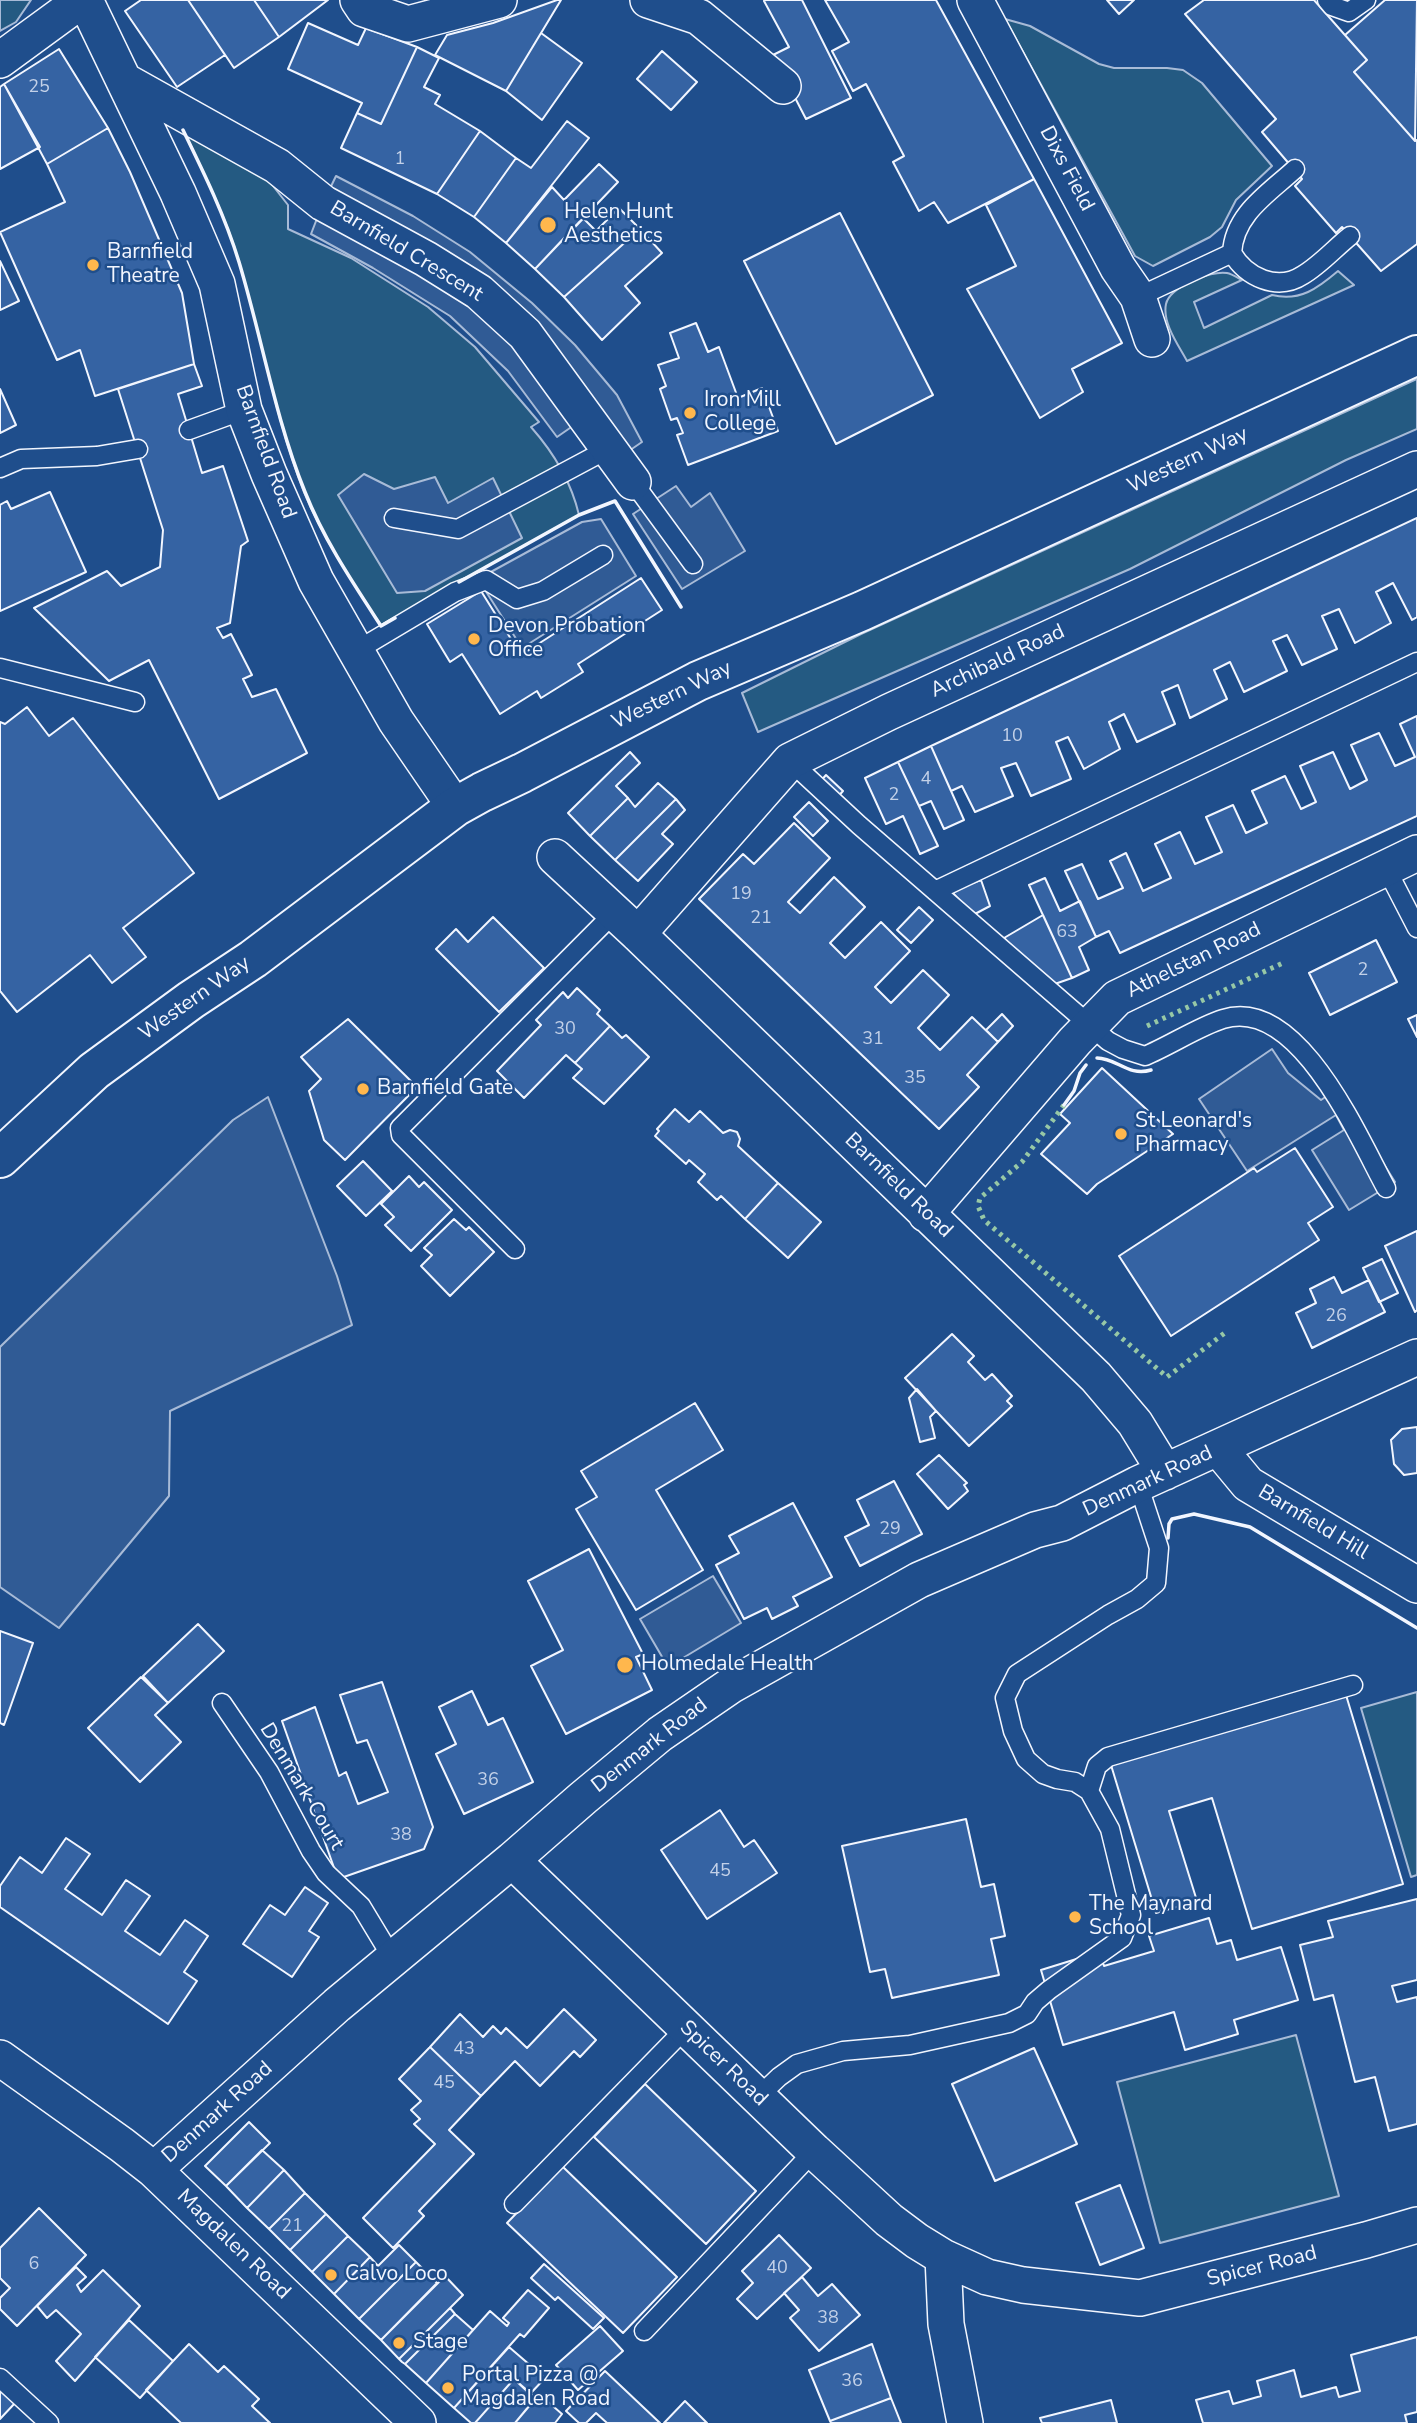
<!DOCTYPE html>
<style>
body{margin:0}
canvas{display:block;background:#1f4e8c}
</style>
<canvas width="1417" height="2423"></canvas>
<script>
const ctx = document.querySelector('canvas').getContext('2d');
ctx.lineJoin = 'round';
function fill(path, color) { ctx.fillStyle = color; ctx.fill(path, 'evenodd'); }
function strokePath(path, color, width, dash) { ctx.strokeStyle = color; ctx.lineWidth = width; ctx.lineCap = dash ? 'butt' : 'round'; ctx.setLineDash(dash || []); ctx.stroke(path); }
function label(font, color, halo, rows, align = 'center') {
  ctx.font = font + ' "Nunito Sans",sans-serif'; ctx.lineWidth = 5; ctx.setLineDash([]); ctx.textBaseline = 'middle'; ctx.strokeStyle = halo; ctx.fillStyle = color; for (const [text, x, y, turn = 0] of rows) {
    ctx.save(); ctx.translate(x, y); ctx.rotate((+turn || 0) * Math.PI / 180); ctx.textAlign = isNaN(turn) ? turn : align; if (halo) ctx.strokeText(text, 0, 0); ctx.fillText(text, 0, 0); ctx.restore();
  }
}
const green = new Path2D(`
 M0,0H31L16,22L0,31Z
 M1005,19L1030,26L1099,64L1114,68H1167L1183,70L1202,83L1272,166L1236,200L1222,227L1210,237L1153,266L1135,256Z
 M181,125L266,177L288,205V229L351,258L428,307L475,347L539,422L531,427C554,453 571,481 579,515L381,626C353,583 324,540 304,492C275,418 262,338 239,262C225,214 202,170 181,125Z
 M1338,271L1354,285L1187,361C1179,346 1162,323 1166,304C1170,287 1210,270 1227,273C1232,274 1238,278 1242,280L1194,302L1204,328L1272,295C1300,302 1318,288 1338,271Z
 M1417,379V429L1346,460L1130,569L758,732L742,693L861,634Z
 M1417,1692V1875L1411,1877L1361,1708Z
 M1296,2035L1339,2196L1160,2243L1117,2082Z`);
fill(green, '#245a82');
strokePath(green, '#a8bbd7', 2);
const parking = new Path2D(`
 M336,176L413,216L470,252L532,303L575,345L617,395L642,442L623,455L593,412L557,437L508,371L450,316L373,268L311,234L323,203Z
 M364,474L394,489L435,477L448,503L493,478L522,538L425,591L397,593L338,495Z
 M676,486L691,507L710,493L745,551L682,589L633,514Z
 M601,519L636,576L522,648L478,579L582,522Z
 M1272,1049L1288,1073L1321,1100L1337,1089L1395,1182L1349,1210L1312,1150L1344,1130L1336,1115L1247,1171L1199,1099Z
 M268,1097L337,1276L352,1325L170,1411L169,1496L59,1628L0,1587V1347L233,1120Z
 M713,1576L741,1623L668,1667L640,1619Z`);
fill(parking, '#305b95');
strokePath(parking, '#a8bbd7', 2);
const building = new Path2D(`
 M141,0H188L225,55L177,87L125,11Z
 M188,0H254L279,37L234,68Z
 M254,0H328L279,37Z
 M557,0H561L506,91L435,55L447,35L493,23Z
 M766,0H802L851,98L806,119L773,55L789,47L764,1Z
 M825,0H936L1034,179L948,223L934,202L919,211L893,162L904,156L866,84L853,91L832,51L849,42Z
 M1107,0H1134L1119,14Z
 M1204,0H1314L1367,60L1354,72L1415,141L1417,140V244L1381,271L1342,227L1336,233L1295,186L1302,179L1262,132L1276,119L1185,14Z
 M1385,0H1417L1415,141L1354,72L1367,60L1345,35Z
 M308,23L358,45L366,28L417,47L381,124L357,113L362,103L288,69Z
 M541,33L582,63L542,120L506,91Z
 M417,47L439,58L424,87L440,95L435,104L480,131L437,194L341,148L357,113L381,124Z
 M59,49L108,128L47,164L4,84Z
 M662,51L697,82L671,110L637,79Z
 M4,84L40,147L0,169V87Z
 M567,121L589,138L506,243L474,217L516,158L531,168Z
 M108,128L130,172L182,293L194,364L95,396L80,350L57,360L0,232L65,202L47,164Z
 M480,131L516,158L474,217L437,194Z
 M599,164L618,182L535,269L506,243L552,187L564,200Z
 M1034,179L1122,343L1072,369L1083,392L1040,418L967,289L1016,266L986,205Z
 M619,208L640,229L564,297L535,269L583,218L596,231Z
 M840,213L933,395L836,444L744,261Z
 M640,229L662,253L625,286L640,303L602,340L564,297Z
 M0,261L19,301L0,310Z
 M696,323L708,352L719,347L738,398L762,388L778,431L688,465L677,435L683,433L677,418L671,420L660,389L666,386L658,365L679,358L670,333Z
 M194,364L202,386L178,394L189,430L202,473L223,466L248,541L241,546L230,623L217,628L223,638L231,634L252,675L243,679L252,697L276,689L307,753L219,799L149,660L109,681L34,608L107,571L121,586L160,567L163,530L118,389Z
 M0,389L16,425L0,433Z
 M50,492L86,572L0,611V505L7,501L11,509Z
 M1417,518V617L1412,620L1393,583L1376,592L1391,623L1355,643L1339,609L1322,616L1337,649L1302,665L1287,635L1273,641L1287,671L1244,692L1230,662L1214,670L1227,699L1190,718L1178,685L1162,692L1175,724L1137,742L1124,714L1109,722L1120,749L1084,769L1068,737L1056,742L1071,779L1031,796L1016,763L1001,768L1013,796L975,812L962,786L951,791L931,746Z
 M641,578L662,610L578,664L583,672L541,698L537,691L500,714L462,654L450,662L427,624L481,591L521,655Z
 M27,707L49,736L73,718L194,873L123,928L146,957L112,983L90,955L17,1012L0,991V722L5,724Z
 M1417,716V816L1120,953L1109,931L1096,937L1065,871L1082,864L1098,899L1123,888L1110,861L1126,853L1143,891L1171,878L1155,844L1180,832L1195,864L1222,852L1206,817L1233,805L1246,833L1267,823L1252,791L1285,776L1301,809L1316,802L1300,766L1333,752L1350,789L1367,780L1351,745L1379,733L1395,766L1415,757L1400,724Z
 M931,746L964,820L944,829L931,801L919,806L898,762Z
 M630,752L640,763L616,786L628,798L590,836L568,813Z
 M898,762L938,846L920,854L903,816L886,824L865,778Z
 M826,775L843,791L836,799L819,783Z
 M658,783L676,799L615,860L590,836L628,798L635,807Z
 M676,799L685,810L662,834L673,844L638,881L615,860Z
 M809,802L828,821L813,836L794,817Z
 M794,823L830,858L788,902L800,913L834,877L865,907L830,943L845,958L881,922L910,951L875,987L891,1003L923,970L949,995L918,1028L940,1050L972,1017L998,1042L967,1075L979,1087L939,1129L699,899L743,854L754,864Z
 M1045,878L1060,911L1080,901L1096,937L1079,947L1089,970L1072,978L1029,885Z
 M981,880L990,906L973,915L951,891Z
 M919,907L933,920L911,943L897,930Z
 M1043,915L1072,978L1049,986L1004,938Z
 M493,917L544,968L499,1012L436,949L456,929L468,942Z
 M1376,940L1397,982L1330,1015L1309,973Z
 M577,988L600,1010L597,1014L610,1026L575,1063L566,1055L524,1098L497,1071L541,1025L536,1020L563,992L568,998Z
 M1002,1014L1013,1026L998,1042L986,1030Z
 M1417,1015V1037L1408,1019Z
 M348,1019L417,1087L345,1160L324,1140L309,1091L321,1079L301,1057Z
 M610,1026L622,1038L626,1035L649,1057L604,1104L573,1078L582,1069L575,1063Z
 M1102,1068L1173,1134L1097,1184L1087,1194L1041,1154L1070,1123L1060,1114Z
 M675,1109L689,1122L700,1111L723,1133L730,1130L737,1132L740,1139L738,1146L778,1183L745,1219L721,1196L717,1200L698,1182L705,1174L689,1160L686,1164L655,1136L659,1131L657,1129Z
 M1295,1148L1333,1207L1308,1223L1319,1240L1171,1336L1119,1256L1254,1168L1257,1172Z
 M363,1161L392,1191L366,1216L337,1186Z
 M409,1176L419,1187L424,1182L452,1210L411,1251L385,1225L394,1217L381,1204Z
 M778,1183L821,1222L788,1258L745,1219Z
 M454,1219L466,1230L469,1227L494,1252L450,1296L421,1266L432,1255L424,1248Z
 M1417,1231V1310L1415,1312L1385,1246Z
 M1382,1259L1398,1293L1379,1302L1363,1268Z
 M1334,1277L1342,1293L1369,1280L1385,1312L1312,1348L1296,1313L1316,1303L1310,1289Z
 M952,1334L974,1356L968,1362L985,1380L992,1374L1012,1396L1007,1401L1012,1406L969,1446L905,1378Z
 M917,1389L936,1411L930,1417L935,1438L920,1442L909,1398Z
 M695,1403L723,1450L656,1490L703,1570L636,1610L576,1509L597,1497L581,1471Z
 M1417,1427V1473L1404,1475L1394,1464L1391,1440L1402,1429Z
 M939,1455L967,1483L964,1485L968,1491L948,1509L917,1474Z
 M894,1481L922,1534L860,1566L845,1537L869,1525L857,1500Z
 M793,1503L832,1577L793,1597L798,1606L772,1619L767,1608L744,1619L716,1565L739,1553L729,1536Z
 M589,1549L643,1654L636,1657L652,1690L566,1734L531,1666L563,1650L528,1581Z
 M198,1624L224,1651L168,1703L143,1676Z
 M0,1631L33,1643L4,1725L0,1723Z
 M141,1677L168,1703L155,1715L181,1742L140,1782L88,1728Z
 M382,1682L433,1827L424,1849L338,1879L282,1721L315,1707L339,1776L346,1772L358,1804L388,1792L367,1740L357,1743L340,1695Z
 M472,1691L488,1725L503,1718L533,1782L464,1814L436,1754L456,1744L439,1707Z
 M1346,1695L1403,1884L1252,1929L1212,1798L1169,1811L1197,1901L1156,1913L1111,1765Z
 M720,1810L744,1847L754,1840L777,1873L707,1919L661,1850Z
 M966,1819L981,1887L994,1884L1005,1936L991,1939L999,1975L892,1998L885,1969L870,1972L842,1846Z
 M66,1838L90,1854L65,1889L102,1915L126,1880L150,1896L125,1931L160,1955L185,1920L208,1936L184,1972L197,1981L168,2024L0,1907V1886L20,1857L42,1873Z
 M305,1887L328,1903L309,1931L319,1937L292,1977L243,1944L270,1905L285,1915Z
 M1417,1899V1980L1392,1986L1397,2002L1417,1997V2124L1389,2131L1375,2077L1355,2082L1333,1995L1314,2000L1300,1945L1333,1937L1328,1921Z
 M1209,1918L1217,1944L1231,1940L1237,1960L1281,1947L1298,2000L1234,2020L1238,2034L1185,2050L1174,2012L1063,2045L1041,1970L1099,1952L1104,1966L1154,1951L1149,1936Z
 M564,2009L596,2040L580,2057L574,2051L540,2086L515,2061L481,2096L430,2047L460,2014L483,2037L493,2026L501,2034L506,2028L527,2048Z
 M430,2047L481,2096L449,2130L474,2154L419,2211L424,2216L393,2248L363,2218L435,2144L414,2124L420,2119L411,2110L421,2101L399,2079Z
 M1034,2048L1077,2144L995,2181L952,2084Z
 M645,2084L756,2191L706,2244L594,2137Z
 M249,2122L270,2143L226,2186L205,2166Z
 M262,2150L284,2170L247,2208L226,2186Z
 M562,2166L677,2277L623,2333L507,2223Z
 M284,2170L305,2193L269,2229L247,2208Z
 M1120,2185L1144,2248L1100,2265L1076,2203Z
 M305,2193L326,2214L290,2250L269,2229Z
 M39,2208L86,2255L17,2326L0,2309V2298L10,2288L0,2278V2248Z
 M326,2214L348,2236L312,2272L290,2250Z
 M779,2235L811,2268L757,2319L737,2299L753,2283L742,2271Z
 M348,2236L370,2257L334,2294L312,2272Z
 M399,2245L416,2262L359,2319L334,2294L370,2257L378,2266Z
 M416,2262L437,2283L381,2340L359,2319Z
 M544,2264L604,2318L593,2329L558,2297L555,2300L531,2278Z
 M76,2267L86,2277L77,2285L81,2292L103,2270L140,2306L75,2381L56,2361L81,2334L56,2310L47,2318L37,2306Z
 M445,2276L463,2295L399,2359L381,2340Z
 M802,2277L818,2296L832,2284L860,2315L819,2351L790,2318L799,2310L784,2293Z
 M528,2290L549,2308L524,2337L520,2334L454,2408L426,2383L490,2311L507,2326L509,2323L503,2318Z
 M450,2308L455,2314L405,2364L402,2362L399,2359Z
 M455,2314L473,2330L426,2383L405,2364Z
 M129,2320L173,2361L140,2398L95,2357Z
 M600,2326L623,2351L578,2390L556,2365Z
 M1417,2337V2412L1405,2415L1407,2423H1203L1196,2400L1229,2391L1233,2404L1261,2396L1257,2381L1294,2370L1301,2397L1336,2387L1339,2397L1360,2391L1351,2355Z
 M189,2344L218,2372L224,2366L259,2399L252,2406L270,2423H181L146,2390Z
 M872,2344L891,2398L830,2421L809,2370Z
 M509,2347L545,2378L530,2394L514,2379L475,2423H471L454,2408Z
 M605,2371L660,2423H607L596,2413L586,2423H579L566,2411Z
 M514,2379L536,2398L515,2423H475Z
 M0,2388L15,2403L0,2419Z
 M539,2394L562,2414L555,2423H515Z
 M891,2398L901,2423H831L830,2421Z
 M1111,2400L1117,2423H1042L1040,2418Z
 M685,2401L707,2423H664Z`);
fill(building, '#3563a3');
strokePath(building, '#f2f6ff', 2);
const service = new Path2D(`
 M1327,0L1332,6L1349,12L1366,0
 M1232,253C1246,277 1277,292 1303,275C1320,265 1335,248 1350,236
 M1138,297L1232,253C1234,214 1269,193 1295,169
 M189,430L244,410
 M0,468L21,459L97,456L138,449
 M633,482L693,564
 M394,518L458,529L608,449
 M356,651L455,592L486,580L517,599L543,591L603,555
 M0,668L135,702
 M790,761L859,825L1108,1041L1123,1049L1145,1056C1169,1046 1200,1026 1223,1019C1298,995 1358,1137 1386,1188
 M1386,868L1417,928
 M935,891L1417,662
 M515,1249L401,1135L400,1128L614,913
 M222,1703L269,1772L311,1851L326,1873L361,1906L393,1959
 M1089,1791L1097,1766L1108,1757L1353,1685
 M758,2097L779,2077L797,2064L843,2051L910,2045L1009,2023L1027,2014L1035,2002L1049,1990L1122,1938L1131,1915L1110,1829L1089,1791L1075,1782L1057,1779L1043,1774L1026,1759L1013,1731L1005,1698L1017,1674L1108,1615L1137,1599L1156,1583L1159,1548L1138,1484
 M514,2204L686,2028
 M644,2331L814,2151
 M0,2378L49,2423`);
const minor = new Path2D(`
 M85,0L178,193L217,284L244,410L269,474L316,581L396,721L455,807
 M358,0L364,9L408,24L499,0
 M648,0L699,17L783,86
 M975,0L1118,268L1138,297L1152,339
 M0,60L82,0
 M125,81L277,166L323,203L426,259L479,292L525,334L633,482
 M555,857L638,934L1096,1377L1135,1423L1165,1472
 M638,934L790,761L889,712L1417,469
 M926,1214L1075,1041L1117,998L1417,853
 M1219,1449L1248,1484L1417,1585
 M512,1860L814,2151L889,2220L917,2241L943,2257L987,2277L1023,2285L1140,2298L1366,2240L1417,2225
 M0,2058L122,2145L154,2170L418,2423
 M154,2170L337,2005L512,1860L583,1798L660,1734L730,1686L919,1580L1035,1530L1062,1523L1138,1484L1417,1357
 M943,2257L946,2324L965,2423`);
const secondary = new Path2D(`
 M0,1158L94,1071L191,1000L253,959L455,807L482,792L522,773L698,681L862,611L1417,355`);
strokePath(service, '#f2f6ff', 21);
strokePath(minor, '#f2f6ff', 38);
strokePath(secondary, '#f2f6ff', 42);
strokePath(service, '#1f4e8c', 18);
strokePath(minor, '#1f4e8c', 35);
strokePath(secondary, '#1f4e8c', 38);
strokePath(new Path2D(`
 M1147,1026L1285,962
 M1064,1105L1022,1162L980,1198L978,1206L984,1220L1167,1377L1226,1332`), '#97c8a6', 5, [3.5, 5]);
strokePath(new Path2D(`
 M183,130C204,173 225,216 239,262C262,338 275,418 305,492C324,540 353,583 381,626L395,618
 M459,582L579,515L615,501L681,607
 M1097,1058C1117,1058 1128,1077 1151,1070
 M1064,1105L1074,1091L1080,1073L1086,1065
 M1168,1538L1169,1524L1172,1519L1194,1514L1250,1527L1417,1628`), '#f2f6ff', 3.5);
for (const [x, y, r, color] of [
 [548,225,9,"#ffb74d"],
 [93,265,7,"#ffb74d"],
 [690,413,7,"#ffb74d"],
 [474,639,7,"#ffb74d"],
 [363,1089,7,"#ffb74d"],
 [1121,1134,7,"#ffb74d"],
 [625,1665,9,"#ffb74d"],
 [1075,1917,7,"#ffb74d"],
 [331,2275,7,"#ffb74d"],
 [399,2343,7,"#ffb74d"],
 [448,2388,7,"#ffb74d"]
]) { const dot = new Path2D(); dot.arc(x, y, r, 0, 2 * Math.PI); ctx.fillStyle = color; ctx.fill(dot); strokePath(dot, '#1f4e8c', 2.5); }
label('18px', '#c3d1e8', null, [
 ["25",39,88],
 ["1",400,160],
 ["10",1012,737],
 ["4",926,780],
 ["2",894,796],
 ["19",741,895],
 ["21",761,919],
 ["63",1067,933],
 ["2",1363,971],
 ["30",565,1030],
 ["31",873,1040],
 ["35",915,1079],
 ["26",1336,1317],
 ["29",890,1530],
 ["36",488,1781],
 ["38",401,1836],
 ["45",720,1872],
 ["43",464,2050],
 ["45",444,2084],
 ["21",292,2227],
 ["6",34,2265],
 ["40",777,2269],
 ["38",828,2319],
 ["36",852,2382]
]);
label('21px', '#f2f6ff', '#1f4e8c', [
 ["Dixs Field",1066,169,62],
 ["Barnfield Crescent",406,252,31],
 ["Barnfield Road",265,452,70],
 ["Western Way",1188,461,-25],
 ["Archibald Road",998,662,-25],
 ["Western Way",672,696,-26],
 ["Athelstan Road",1194,961,-26],
 ["Western Way",195,999,-35],
 ["Barnfield Road",898,1186,44],
 ["Denmark Road",1148,1482,-25],
 ["Barnfield Hill",1313,1523,31],
 ["Denmark Road",650,1746,-38],
 ["Denmark Court",301,1787,59],
 ["Spicer Road",723,2064,44],
 ["Denmark Road",218,2113,-42],
 ["Magdalen Road",233,2245,44],
 ["Spicer Road",1262,2267,-14]
]);
label('21px', '#f2f6ff', '#1f4e8c', [
 ["Helen Hunt",564,213],
 ["Aesthetics",564,237],
 ["Barnfield",107,253],
 ["Theatre",107,277],
 ["Iron Mill",704,401],
 ["College",704,425],
 ["Devon Probation",488,627],
 ["Office",488,651],
 ["Barnfield Gate",377,1089],
 ["St Leonard's",1135,1122],
 ["Pharmacy",1135,1146],
 ["Holmedale Health",641,1665],
 ["The Maynard",1089,1905],
 ["School",1089,1929],
 ["Calvo Loco",345,2275],
 ["Stage",413,2343],
 ["Portal Pizza @",462,2376],
 ["Magdalen Road",462,2400]
], 'left');
</script>
